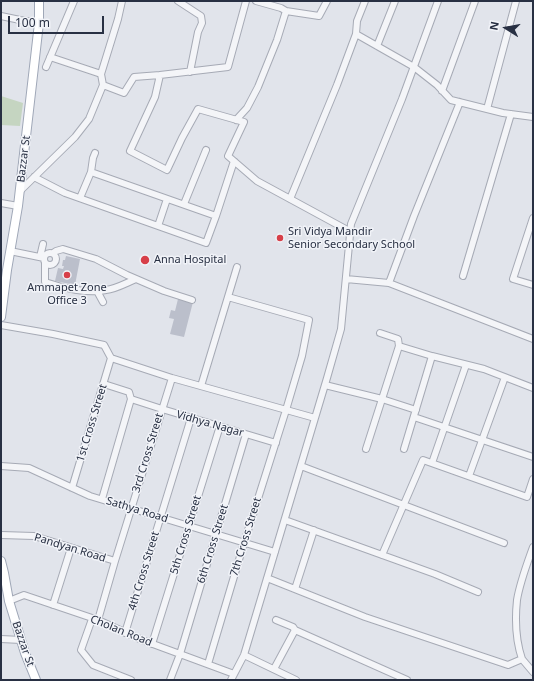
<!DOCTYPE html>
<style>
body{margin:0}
#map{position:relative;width:534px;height:681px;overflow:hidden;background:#e1e4eb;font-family:"Noto Sans",sans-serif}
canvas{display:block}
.frame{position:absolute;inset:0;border:2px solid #283043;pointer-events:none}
.north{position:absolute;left:486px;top:8px;width:40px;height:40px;-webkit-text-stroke:3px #f1f3f8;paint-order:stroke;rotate:281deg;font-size:11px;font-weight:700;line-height:16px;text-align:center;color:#283043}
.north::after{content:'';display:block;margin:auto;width:14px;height:18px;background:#283043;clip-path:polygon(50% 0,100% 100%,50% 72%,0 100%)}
.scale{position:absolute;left:8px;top:16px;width:96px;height:18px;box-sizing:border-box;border:2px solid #283043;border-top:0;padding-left:5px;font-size:12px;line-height:14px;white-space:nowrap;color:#283043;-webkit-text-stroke:3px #f1f3f8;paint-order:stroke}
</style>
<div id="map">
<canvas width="534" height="681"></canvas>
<div class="frame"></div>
<div class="north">N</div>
<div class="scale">100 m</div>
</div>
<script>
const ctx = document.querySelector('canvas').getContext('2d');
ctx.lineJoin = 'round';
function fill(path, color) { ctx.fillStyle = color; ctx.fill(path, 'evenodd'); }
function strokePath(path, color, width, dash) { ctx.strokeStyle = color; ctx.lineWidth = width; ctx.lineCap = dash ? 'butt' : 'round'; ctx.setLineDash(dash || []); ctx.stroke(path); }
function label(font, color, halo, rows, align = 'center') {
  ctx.font = font + ' "Noto Sans",sans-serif'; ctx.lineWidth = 3; ctx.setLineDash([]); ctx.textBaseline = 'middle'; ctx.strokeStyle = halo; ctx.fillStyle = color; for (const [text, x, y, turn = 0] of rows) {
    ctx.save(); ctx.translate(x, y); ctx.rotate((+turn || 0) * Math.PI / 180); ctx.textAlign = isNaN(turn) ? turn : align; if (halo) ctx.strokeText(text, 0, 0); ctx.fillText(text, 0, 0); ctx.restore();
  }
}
fill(new Path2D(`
 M1,96L23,103L20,126L1,125Z`), '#c5d5c1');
fill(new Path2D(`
 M66,256L80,259L75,285L55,281L58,268L63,269L64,266H62L63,260H65Z
 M178,299L193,302L184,337L170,334L174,319L169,318L171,310L175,311Z`), '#bbbfcb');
const minor = new Path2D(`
 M178,1L201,16L202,23L198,32L190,72
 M256,1L281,8L286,11L319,16L327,1
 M1,16L20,20L39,23
 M356,34L357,21L365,1
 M377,46L395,1
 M50,57L101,74
 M46,67L74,1
 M160,75L228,67L246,1
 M103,85L101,74L118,19L122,1
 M442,91L475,1
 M487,109L516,1
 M236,120L247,108L258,87L277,40L286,11
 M91,172L93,158L95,153
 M34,177L65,193L206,243L216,216L91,172L80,198
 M20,191L75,137L89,119L103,85L124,93L134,77L160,75L155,97L130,151L167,170L182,138L198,109L244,122L228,156L257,181L351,232
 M290,199L337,85L356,34L414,67L437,85L451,100L503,113L533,117
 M1,203L18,206
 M184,204L206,150
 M216,216L234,161
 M533,218L513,279L533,285
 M158,226L167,199
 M10,251L44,258
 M44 259a6 6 0 1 1 12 0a6 6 0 1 1-12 0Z
 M53,253L56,251L63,249L96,259L127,275L164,291L192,300
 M40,257L43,244
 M45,263V282C62,288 88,294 106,290C116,289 126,283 136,279
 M463,276L511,114
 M346,279L389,283L533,339
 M389,283L414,216L460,102
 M97,291L103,302
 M1,325L53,334L104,345L111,358L172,378L315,418
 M380,333L398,339L399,346
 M104,384L129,392L131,399L162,409L276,443
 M325,385L382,399L416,410
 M201,386L237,267
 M414,417L533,457
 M366,449L399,346L432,356L484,369L533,388
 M404,449L432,356
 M432,463L466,365
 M1,466L29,468L90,496L275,552
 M301,466L504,543
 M469,476L505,377
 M72,488L111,358
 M102,499L131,399
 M285,520L435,574L478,592
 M1,535L34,536L115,561
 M382,555L423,460L527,497L533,479
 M267,578L365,617L508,665L522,659L533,672
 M295,589L314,530
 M9,601L24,595L98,620L142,640L234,674
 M53,605L71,548
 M92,619L81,650L93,665L131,680
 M98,620L115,561L172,378
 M276,620L293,627L295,630L407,680
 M125,633L191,418
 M1,639L21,640
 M152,644L220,426
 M244,655L296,680
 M522,659C516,641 515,619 517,600C520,582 527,564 533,547
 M208,664L244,543L286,410L302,356L309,320L228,297
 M274,669L295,630
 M170,680L180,654L246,434
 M231,680L244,655L327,378L341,329L351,224L402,99L438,1`);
const major = new Path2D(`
 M1,317L7,270L18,206L39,23V1
 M1,561L4,573L9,601L25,653L36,680`);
strokePath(minor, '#a6aab5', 8);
strokePath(major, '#9fa7b7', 10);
strokePath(minor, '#f4f5f8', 6);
strokePath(major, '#fff', 8);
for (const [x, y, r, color] of [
 [280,238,4,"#d73f49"],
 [145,260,5,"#d73f49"],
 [67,275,4,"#d73f49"]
]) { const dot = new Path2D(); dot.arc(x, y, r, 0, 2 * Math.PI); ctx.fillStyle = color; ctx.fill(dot); strokePath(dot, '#f1f3f8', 1.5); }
label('11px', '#283043', '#f1f3f8', [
 ["Bazzar St",24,159,-83],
 ["1st Cross Street",92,423,-73],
 ["Vidhya Nagar",210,424,16],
 ["3rd Cross Street",148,453,-73],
 ["Sathya Road",137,510,17],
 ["5th Cross Street",186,535,-73],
 ["7th Cross Street",246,537,-73],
 ["6th Cross Street",213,544,-73],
 ["Pandyan Road",70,548,17],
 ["4th Cross Street",144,571,-73],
 ["Cholan Road",121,631,22],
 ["Bazzar St",23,644,71]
]);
label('11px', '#283043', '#f1f3f8', [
 ["Sri Vidya Mandir",288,232],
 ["Senior Secondary School",288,245],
 ["Anna Hospital",154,260],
 ["Ammapet Zone",67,288,"center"],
 ["Office 3",67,301,"center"]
], 'left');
</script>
